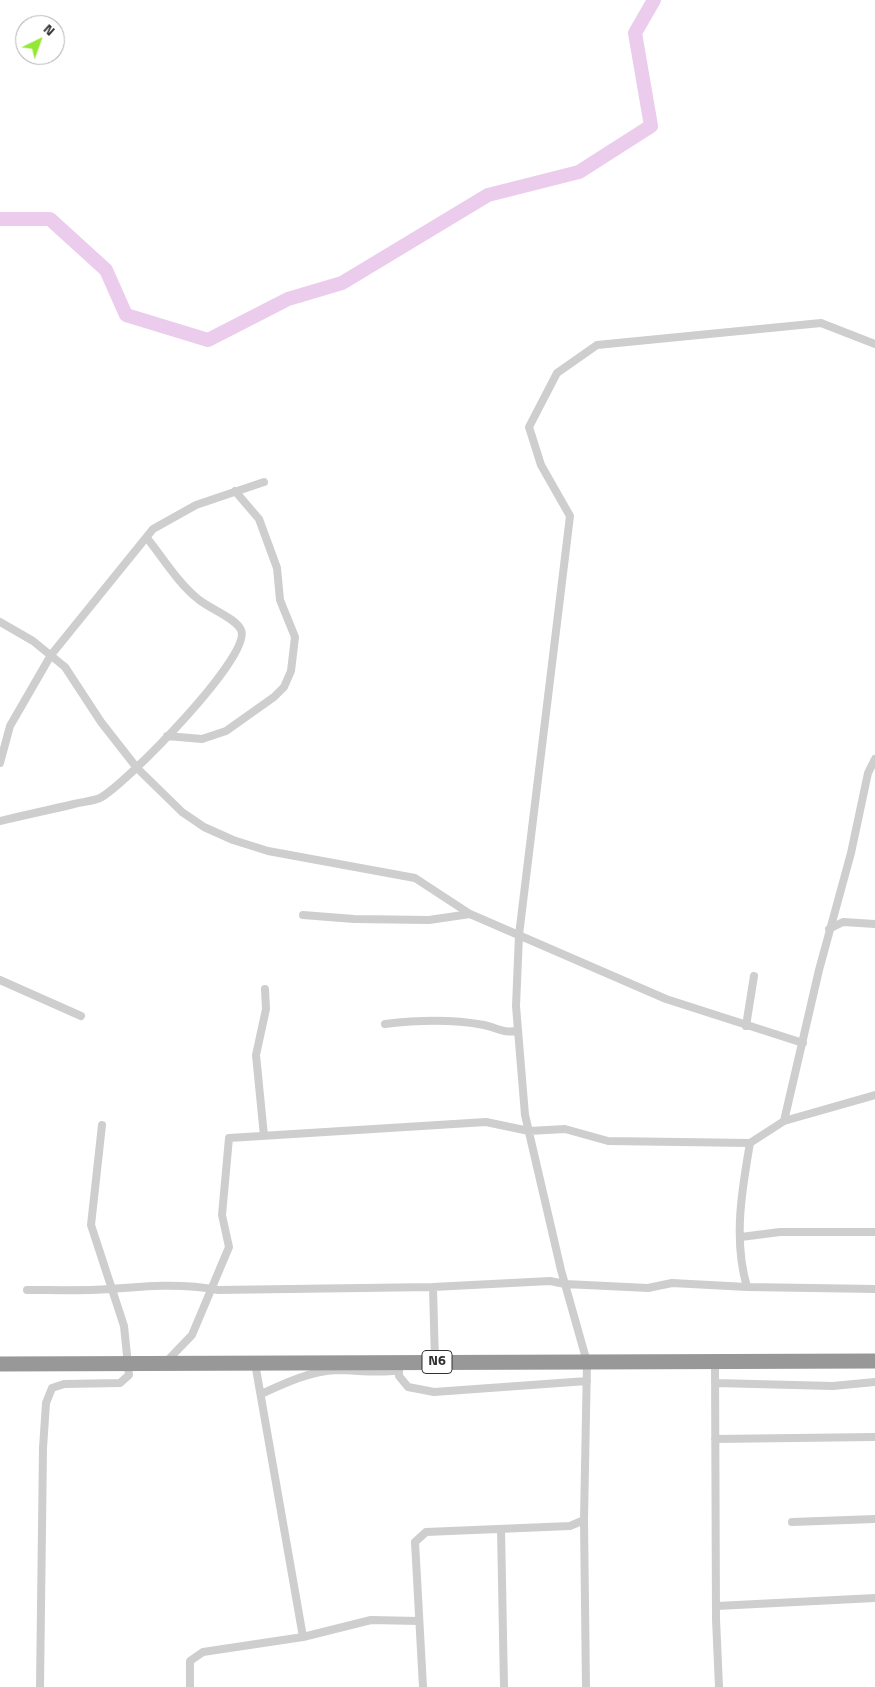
<!DOCTYPE html>
<style>
body{margin:0}
#map{position:relative;width:875px;height:1687px;overflow:hidden;background:#fff;font-family:"Titillium Web",sans-serif}
canvas{display:block}
.north{position:absolute;left:15px;top:15px;width:50px;height:50px;box-sizing:border-box;background:#fff;border:1px solid #adadad;border-radius:50%;rotate:42deg;font-size:14px;font-weight:700;line-height:20px;text-align:center;color:#313131}
.north::after{content:'';display:block;margin:auto;width:18px;height:22px;background:#94e735;clip-path:polygon(50% 0,100% 100%,50% 72%,0 100%)}
</style>
<div id="map">
<canvas width="875" height="1687"></canvas>
<div class="north">N</div>
</div>
<script>
const ctx = document.querySelector('canvas').getContext('2d');
ctx.lineJoin = 'round';
function strokePath(path, color, width, dash) { ctx.strokeStyle = color; ctx.lineWidth = width; ctx.lineCap = dash ? 'butt' : 'round'; ctx.setLineDash(dash || []); ctx.stroke(path); }
function label(font, color, halo, rows, align = 'center') {
  ctx.font = font + ' "Titillium Web",sans-serif'; ctx.lineWidth = 5; ctx.setLineDash([]); ctx.textBaseline = 'middle'; ctx.strokeStyle = halo; ctx.fillStyle = color; for (const [text, x, y, turn = 0] of rows) {
    ctx.save(); ctx.translate(x, y); ctx.rotate((+turn || 0) * Math.PI / 180); ctx.textAlign = isNaN(turn) ? turn : align; if (halo) ctx.strokeText(text, 0, 0); ctx.fillText(text, 0, 0); ctx.restore();
  }
}
strokePath(new Path2D(`
 M0,219H50L106,270L126,315L208,340L288,299L342,283L488,195L579,172L651,126L635,33L654,0`), '#ebcced', 14);
strokePath(new Path2D(`
 M0,622L33,641L65,667L101,722L137,768L182,812L204,827L233,840L268,851L415,878L470,914L666,999L803,1043
 M167,736L202,739L226,731L274,697L284,687L291,671L295,637L280,600L277,568L259,519L235,491
 M0,763L10,726L51,655L153,529L196,505L264,482
 M0,821C25,815 49,810 74,804C82,802 93,801 100,798C125,785 253,655 241,630C236,618 208,608 198,599C178,583 163,558 147,538
 M303,915L354,919L429,920L470,914
 M829,929L843,922L875,924
 M0,980L81,1016
 M385,1024C417,1020 452,1019 484,1025C495,1027 506,1035 518,1030
 M746,1026L754,976
 M875,1095L784,1121L750,1143C742,1189 733,1240 747,1287L875,1289
 M784,1121L819,970L851,853L868,773L875,759
 M264,1136L256,1055L266,1009L265,989
 M741,1237L780,1232H875
 M433,1287L435,1362
 M27,1290C54,1290 83,1291 111,1289C146,1286 182,1283 218,1290L433,1287L550,1281L565,1284L648,1288L672,1283L747,1287
 M715,1361L716,1619L719,1687
 M166,1362L192,1335L229,1247L222,1215L229,1138L486,1122L529,1131L565,1129L608,1141L750,1143
 M399,1362V1376L408,1387L434,1392L587,1381
 M255,1363L303,1637
 M715,1383L833,1386L875,1382
 M261,1394C285,1383 310,1371 337,1370C358,1370 378,1374 399,1370
 M715,1439L875,1437
 M792,1522L875,1519
 M501,1529L504,1687
 M717,1606L875,1598
 M40,1687L43,1448L46,1403L52,1388L64,1384L120,1383L129,1375L124,1326L91,1225L102,1125
 M190,1687V1661L203,1652L303,1637L371,1620L419,1621
 M423,1687L415,1542L426,1532L570,1526L584,1520
 M586,1687L584,1520L587,1362L561,1270L525,1115L516,1006L519,935L570,516L541,465L529,427L557,373L597,345L821,323L875,344`), '#cecece', 8);
strokePath(new Path2D(`
 M0,1364L875,1361`), '#989898', 15);
for (const [x, y, w] of [
 [437,1362,30]
]) { const box = new Path2D(); box.roundRect(x - w / 2, y - 11.5, w, 23, 4); ctx.fillStyle = '#fff'; ctx.fill(box); strokePath(box, '#313131', 1); }
label('bold 14px', '#313131', null, [
 ["N6",437,1362]
]);
</script>
